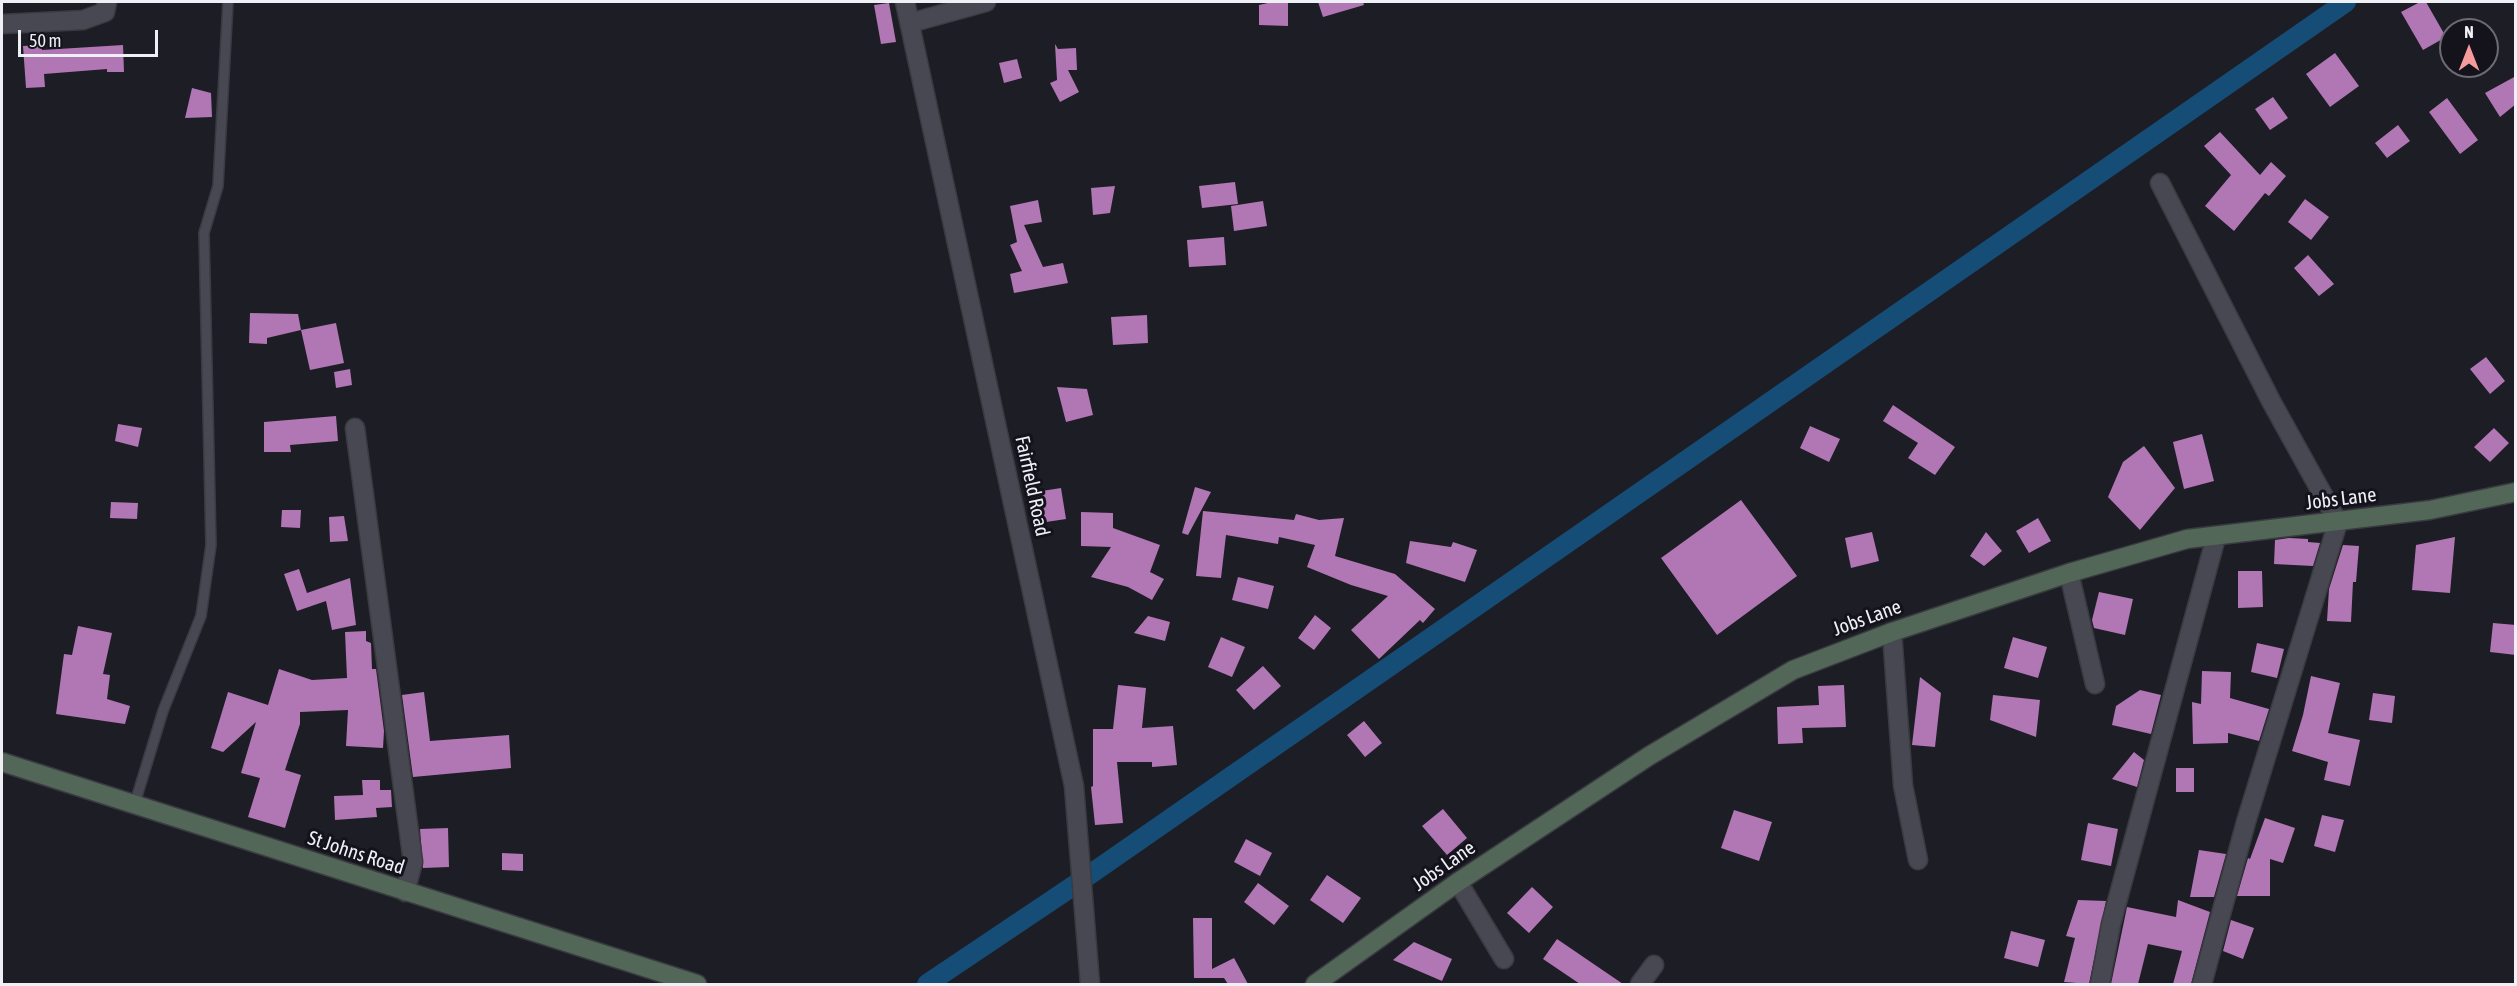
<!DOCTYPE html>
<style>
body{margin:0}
#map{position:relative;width:2517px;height:986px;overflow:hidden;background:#1d1d25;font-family:"Asap Condensed",sans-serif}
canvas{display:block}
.frame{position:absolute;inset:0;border:3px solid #efeff6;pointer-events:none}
.north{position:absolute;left:2439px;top:18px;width:60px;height:60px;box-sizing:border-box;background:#14131c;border:2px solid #6c6b73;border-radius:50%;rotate:0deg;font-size:16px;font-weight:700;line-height:24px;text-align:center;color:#efeff6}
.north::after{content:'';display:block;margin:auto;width:21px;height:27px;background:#f59b9c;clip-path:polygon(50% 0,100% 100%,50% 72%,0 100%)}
.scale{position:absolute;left:18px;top:30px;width:140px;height:27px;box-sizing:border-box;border:3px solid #efeff6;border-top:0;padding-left:8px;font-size:18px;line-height:21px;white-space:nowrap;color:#efeff6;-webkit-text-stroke:4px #14131c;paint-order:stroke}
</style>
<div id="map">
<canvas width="2517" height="986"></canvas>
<div class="frame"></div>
<div class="north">N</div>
<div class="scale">50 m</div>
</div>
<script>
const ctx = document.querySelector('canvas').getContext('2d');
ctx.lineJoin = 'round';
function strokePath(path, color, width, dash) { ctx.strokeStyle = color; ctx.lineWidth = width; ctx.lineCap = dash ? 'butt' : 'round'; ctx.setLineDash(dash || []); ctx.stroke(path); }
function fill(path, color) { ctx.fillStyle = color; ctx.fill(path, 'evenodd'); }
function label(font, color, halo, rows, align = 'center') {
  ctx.font = font + ' "Asap Condensed",sans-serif'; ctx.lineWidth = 6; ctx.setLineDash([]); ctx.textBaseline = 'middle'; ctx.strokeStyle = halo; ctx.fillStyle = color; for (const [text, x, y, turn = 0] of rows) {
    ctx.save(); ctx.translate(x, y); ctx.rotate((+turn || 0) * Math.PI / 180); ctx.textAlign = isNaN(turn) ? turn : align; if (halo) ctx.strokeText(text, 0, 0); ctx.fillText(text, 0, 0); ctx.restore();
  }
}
strokePath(new Path2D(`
 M927,984L1082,880L2346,2`), '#164d77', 20);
fill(new Path2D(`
 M1272,2H1288V26L1259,25V5Z
 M1318,2H1363L1364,5L1323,17Z
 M2420,2H2426L2446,37L2423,50L2401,12Z
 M889,3L896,42L881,44L874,5Z
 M1055,44L1058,49L1076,48L1077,70H1068L1079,92L1060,102L1050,83L1057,80Z
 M42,45V50L123,45L124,72H107V69L44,74L45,87L26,88L23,46Z
 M2335,53L2359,86L2330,107L2306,74Z
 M1017,59L1022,78L1004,83L999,63Z
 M2516,76V104L2500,117L2485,93Z
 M192,88L211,93L212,117L185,118Z
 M2273,97L2288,118L2270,130L2255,109Z
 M2447,98L2478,140L2460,154L2429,112Z
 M2398,125L2410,141L2387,158L2375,143Z
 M2220,132L2260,175L2271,162L2286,176L2269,196L2265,193L2234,231L2205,206L2231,175L2204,146Z
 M1235,182L1238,204L1202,208L1199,186Z
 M1115,186L1110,213L1093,215L1091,188Z
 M2305,199L2329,217L2311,240L2288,222Z
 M1038,200L1042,222L1024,225L1043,267L1063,263L1068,283L1014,293L1010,274L1022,271L1010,245L1017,242L1010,206Z
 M1263,201L1267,226L1234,231L1231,206Z
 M1224,237L1226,265L1189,267L1187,240Z
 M2308,255L2334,284L2319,296L2294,268Z
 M250,313L298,314L301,330L267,338V344L249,343Z
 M1147,315L1148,343L1113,345L1111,317Z
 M336,323L344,363L310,370L301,330Z
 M2486,357L2505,381L2490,394L2470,369Z
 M350,369L352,385L336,388L334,372Z
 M1057,387L1087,389L1093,415L1066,422Z
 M1893,405L1955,447L1935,475L1908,458L1918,443L1883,421Z
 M336,416L338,441L290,445L291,452H264V422Z
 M118,424L142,428L138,447L115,441Z
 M1810,426L1840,439L1829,462L1800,448Z
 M2494,428L2509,443L2490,462L2474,447Z
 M2202,434L2214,481L2184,489L2173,442Z
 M2144,446L2175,488L2140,530L2108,497L2123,462Z
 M1195,487L1211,492L1188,535L1182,533Z
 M1061,488L1066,519L1033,524L1029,493Z
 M1741,500L1797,576L1717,635L1661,558Z
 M111,502L138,503L137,519L110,518Z
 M282,510H301L300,528L281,527Z
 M1203,511L1294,520L1296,514L1319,520L1344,518L1335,556L1395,574L1435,609L1423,623L1420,620L1379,659L1351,630L1388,596L1351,585L1307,567L1315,545L1279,537L1278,544L1226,535L1221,578L1196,576Z
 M1081,512L1113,513V528L1160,545L1150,572L1164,579L1152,600L1128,587L1091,577L1111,547L1081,546Z
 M344,516L348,541L330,542L329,517Z
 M2038,518L2051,541L2029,553L2016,531Z
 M1872,532L1879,561L1851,568L1845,538Z
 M1986,532L2002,551L1984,566L1970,556Z
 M2455,537L2450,593L2412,590L2416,545Z
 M2289,538L2308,539V542L2320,543L2313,566L2274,564L2275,540Z
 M1410,541L1451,547L1453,542L1477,550L1465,582L1406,563Z
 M2343,545L2359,546L2356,582H2353L2351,622L2327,621L2329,589Z
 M299,569L307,593L350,578L356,625L332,630L326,601L297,611L284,574Z
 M2238,571H2262L2263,607L2238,608Z
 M1238,577L1274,586L1268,609L1232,600Z
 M2099,592L2133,599L2125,635L2094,628L2092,620Z
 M1315,615L1331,628L1314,650L1298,638Z
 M1148,616L1170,622L1165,641L1134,633Z
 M2493,623L2516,625V655L2490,652Z
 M78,626L112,633L103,674L110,675L107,699L130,706L125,724L56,714L64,654L72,655Z
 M366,631V641L371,643L372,669H376L384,731L383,748L346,746L348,710L300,712V724L285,770L301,775L285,828L248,817L260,778L241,773L256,722L223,752L211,748L228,692L268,705L279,669L312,680L347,678L345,632Z
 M1221,637L1245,647L1232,677L1208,667Z
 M2013,637L2047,647L2038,678L2004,668Z
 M2257,643L2284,649L2277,678L2251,672Z
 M1263,666L1281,686L1254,710L1236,690Z
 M2202,671L2231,672L2230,698L2269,709L2259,741L2228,733V743L2193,744L2192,702L2201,704Z
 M2311,676L2340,683L2328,733L2360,740L2350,786L2324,780L2328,762L2292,751L2303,715Z
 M1920,677L1941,693L1935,747L1912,745Z
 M1118,685L1146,688L1142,728L1173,726L1177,765L1152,767V762H1117L1123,823L1095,825L1091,787L1093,786V729H1113Z
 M1844,685L1846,727L1802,728L1803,743L1778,744L1777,707L1819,705L1818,686Z
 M2140,690L2161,695L2151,734L2112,725L2116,706Z
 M424,692L430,741L509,735L511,768L413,777L402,695Z
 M2373,693L2395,696L2392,723L2369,720Z
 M1993,695L2040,700L2036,737L1990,720Z
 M1364,721L1382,743L1365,757L1347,735Z
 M2134,752L2144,760L2137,787L2112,779Z
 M2176,768H2194V792H2176Z
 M362,780H380V790H391L392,807L376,808L377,817L335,820L334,796L363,795Z
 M1443,809L1467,838L1447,855L1422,826Z
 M1734,810L1772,822L1759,861L1721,848Z
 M2322,815L2344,820L2335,852L2314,846Z
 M2265,818L2295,828L2283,863L2270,859V896H2237L2248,858L2250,859Z
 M2088,823L2118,829L2111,866L2081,860Z
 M448,828L449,867L423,868L420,829Z
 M1246,839L1272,853L1260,876L1234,862Z
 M2199,850L2226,854L2214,897H2190Z
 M502,853L523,854V871L502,870Z
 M1327,875L1361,898L1343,923L1310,900Z
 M1258,883L1289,906L1274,925L1244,902Z
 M1532,887L1553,907L1529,933L1507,913Z
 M2078,900L2106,901L2089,984L2064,982L2075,938L2066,936Z
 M2178,900L2210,912L2191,984H2173L2182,951L2148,944L2138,984H2111L2127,907L2176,917Z
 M1193,918H1212V969L1234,958L1248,984H1228L1224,978H1194Z
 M2231,920L2254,928L2243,959L2223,951Z
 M2011,931L2045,940L2038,967L2004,958Z
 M1557,939L1623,984H1580L1543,959Z
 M1414,942L1452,959L1442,981L1393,960Z`), '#b176b4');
const lane = new Path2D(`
 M134,806L163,711L201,616L211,545L204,233L218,186L228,2`);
const street = new Path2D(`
 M905,2L1074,786L1090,984
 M910,23L986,2
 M2,24L83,20L105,12L107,2
 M2160,183L2271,401L2338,522L2246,822L2202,984
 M355,428L413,862L405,892
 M2069,573L2095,684
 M1892,632L1903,785L1918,860
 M1458,882L1504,959
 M1640,984L1654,965
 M2100,984L2111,924L2216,537`);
const secondary = new Path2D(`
 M2,762L697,984
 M1315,984L1458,882L1649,756L1793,670L1892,632L2069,573L2187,539L2430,510L2516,492`);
strokePath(lane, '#3a3a41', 12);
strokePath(street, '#3a3a41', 21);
strokePath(secondary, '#3a3a41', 21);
strokePath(lane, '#484852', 9);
strokePath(street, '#484852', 18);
strokePath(secondary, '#526757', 18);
label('20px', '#efeff6', '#14131c', [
 ["Fairfield Road",1032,486,78],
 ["Jobs Lane",2341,499,-7],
 ["Jobs Lane",1867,618,-20],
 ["St Johns Road",356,853,18],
 ["Jobs Lane",1444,866,-35]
]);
</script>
